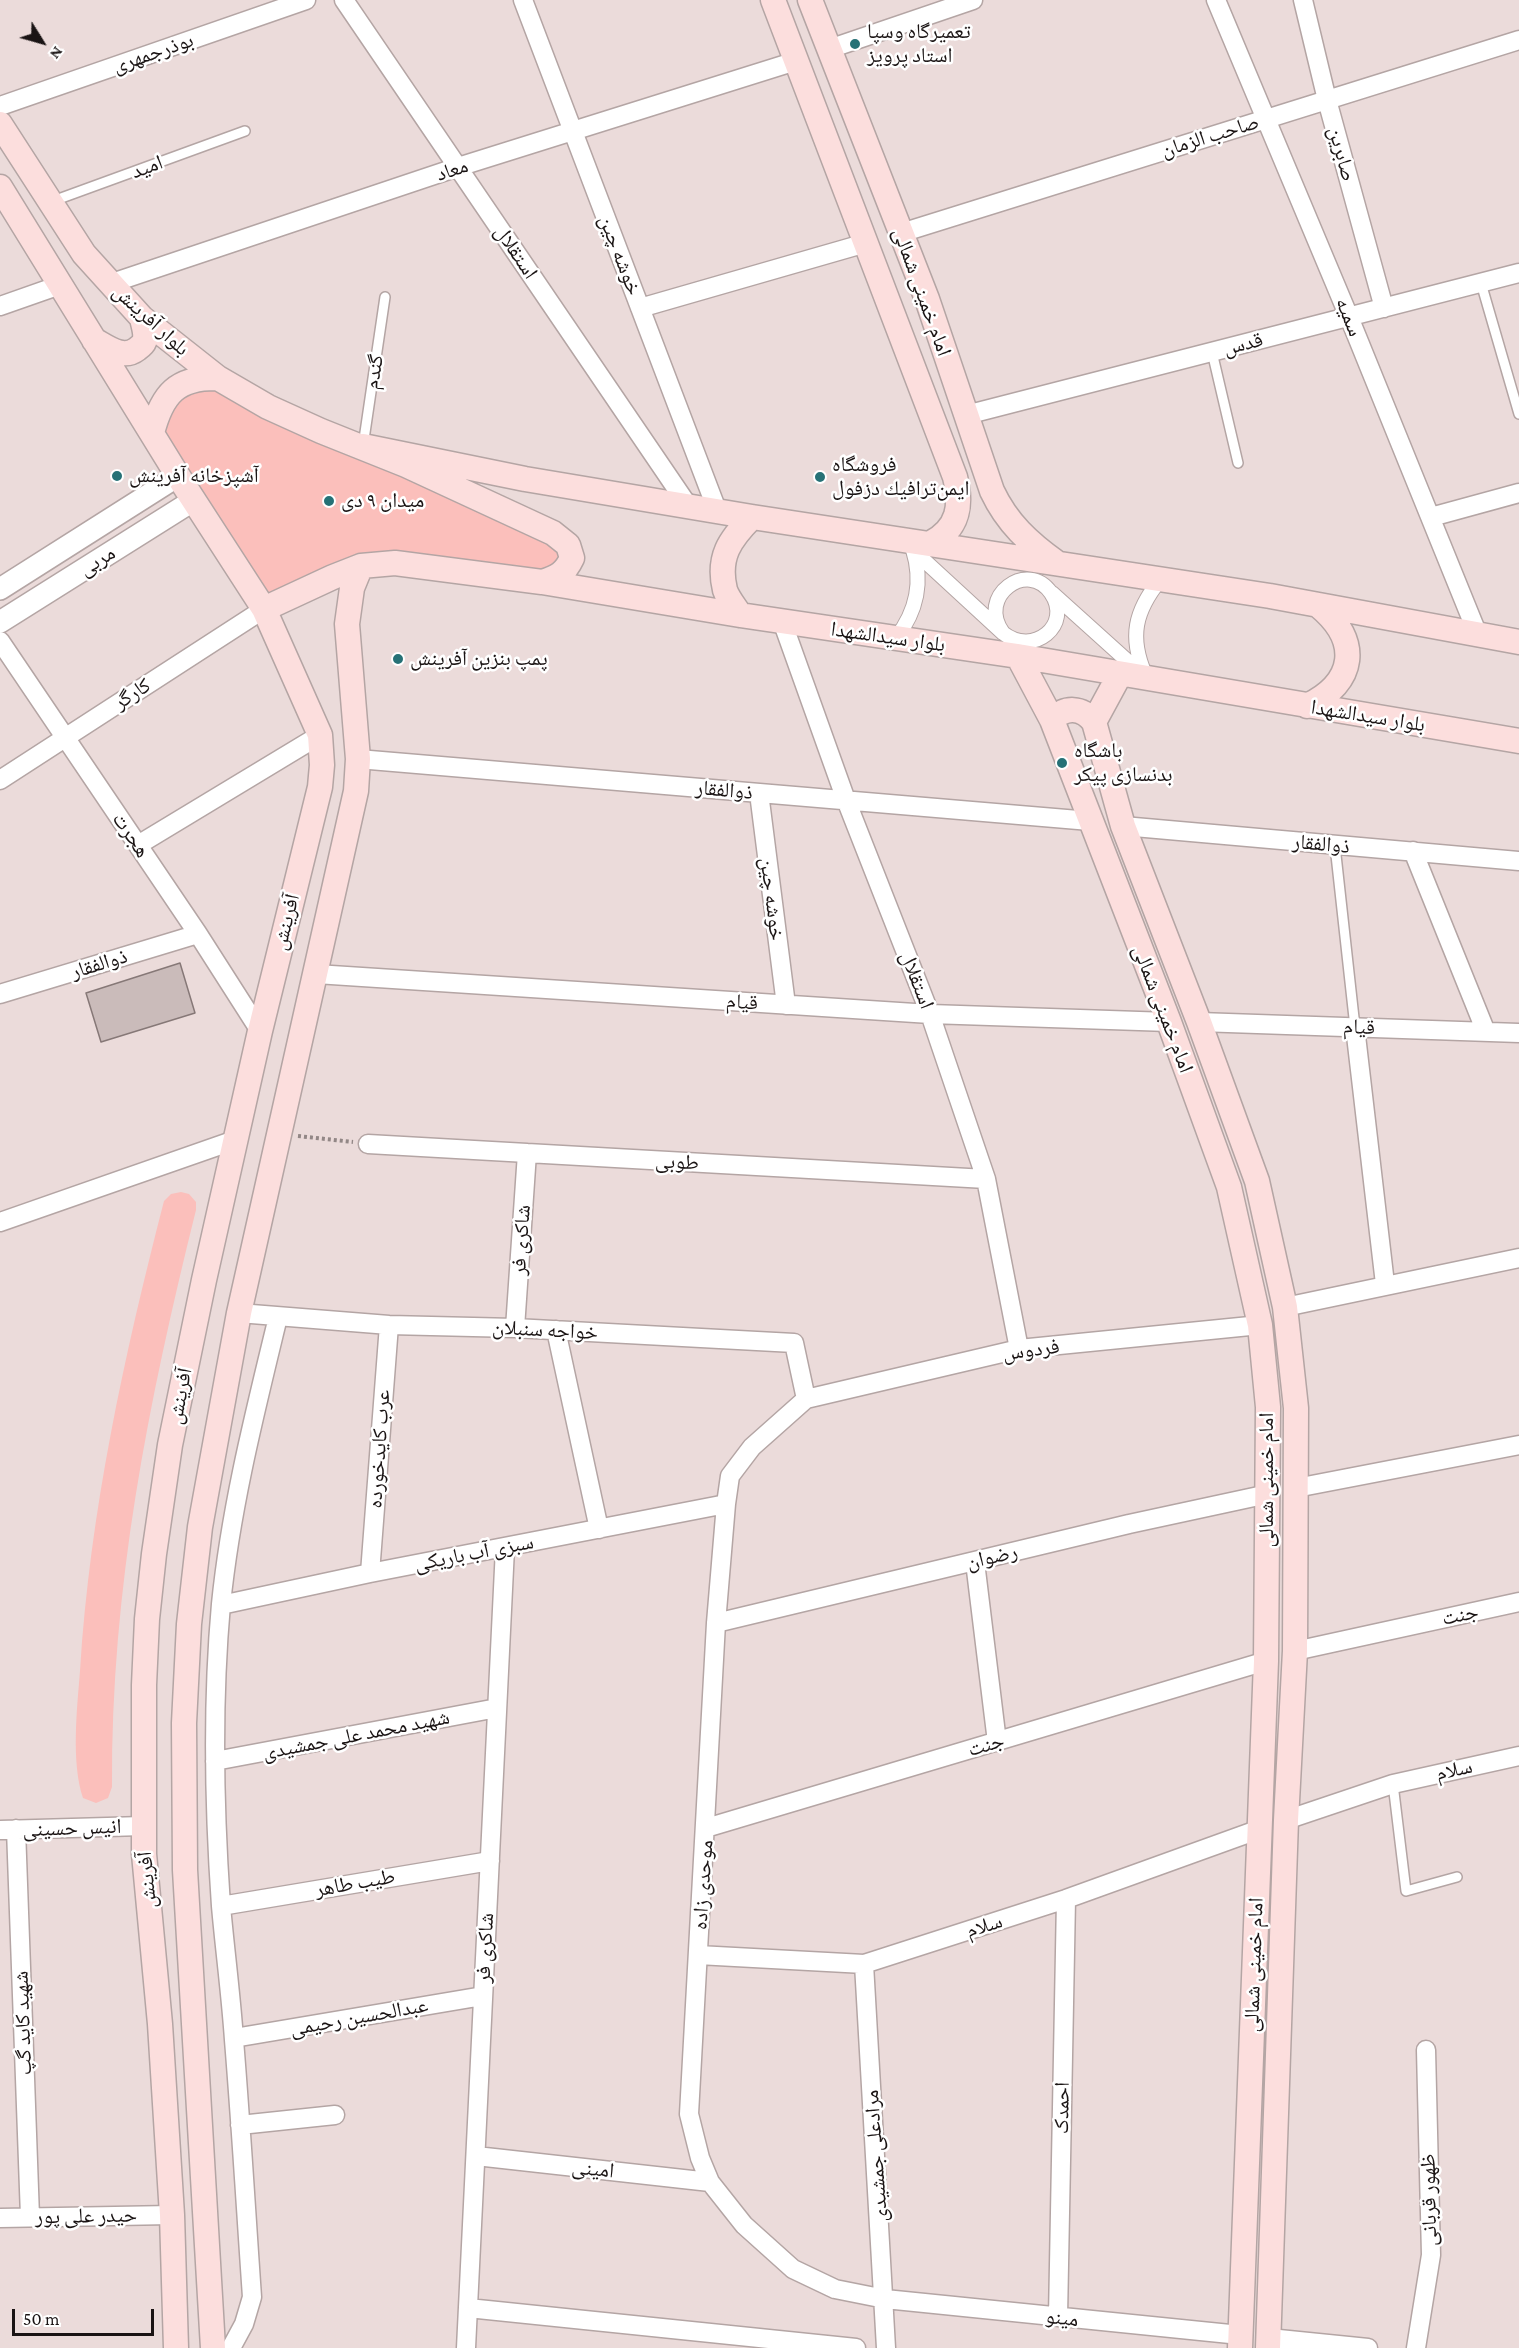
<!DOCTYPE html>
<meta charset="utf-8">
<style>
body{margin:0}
#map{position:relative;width:1519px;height:2348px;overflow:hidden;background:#ebdbda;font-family:"Crimson Pro",serif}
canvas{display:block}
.north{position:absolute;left:12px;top:12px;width:60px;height:60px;-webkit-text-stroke:4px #fff;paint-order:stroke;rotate:127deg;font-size:16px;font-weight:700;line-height:24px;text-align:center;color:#1a1414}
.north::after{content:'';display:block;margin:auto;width:21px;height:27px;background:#1a1414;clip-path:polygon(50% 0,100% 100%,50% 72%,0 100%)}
.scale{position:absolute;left:12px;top:2309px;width:142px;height:27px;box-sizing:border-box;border:3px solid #1a1414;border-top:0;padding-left:8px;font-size:18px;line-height:21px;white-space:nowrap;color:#1a1414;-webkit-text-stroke:4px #fff;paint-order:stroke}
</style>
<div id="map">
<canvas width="1519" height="2348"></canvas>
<div class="north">N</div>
<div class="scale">50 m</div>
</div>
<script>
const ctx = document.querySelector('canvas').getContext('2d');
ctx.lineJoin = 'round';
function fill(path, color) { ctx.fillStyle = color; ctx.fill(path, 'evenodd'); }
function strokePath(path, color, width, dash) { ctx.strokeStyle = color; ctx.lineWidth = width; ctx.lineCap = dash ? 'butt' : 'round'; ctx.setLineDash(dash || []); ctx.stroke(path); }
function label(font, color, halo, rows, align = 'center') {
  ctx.font = font + ' "Crimson Pro","Noto Naskh Arabic",serif'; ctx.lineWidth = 5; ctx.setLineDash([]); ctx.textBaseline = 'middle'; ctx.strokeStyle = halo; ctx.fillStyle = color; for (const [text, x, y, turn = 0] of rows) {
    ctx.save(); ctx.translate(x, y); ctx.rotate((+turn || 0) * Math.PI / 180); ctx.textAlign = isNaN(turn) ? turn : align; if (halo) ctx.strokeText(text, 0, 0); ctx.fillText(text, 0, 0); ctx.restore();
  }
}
fill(new Path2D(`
 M210,387L536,532L563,556L549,574L422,557L268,597L165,435L166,421L181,397Z
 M181,1192L189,1194L196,1202V1210C148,1403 111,1587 112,1787L108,1798L96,1803L83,1798C71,1762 77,1709 80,1671C90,1511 124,1356 164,1201L171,1194Z`), '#fbbfbb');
const building = new Path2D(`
 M180,963L195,1013L101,1042L86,993Z`);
fill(building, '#cabbba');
strokePath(building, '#867877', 1.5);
const service = new Path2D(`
 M53,201L245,131
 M1481,283L1519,414
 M1212,352L1238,463
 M363,446L385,297
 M1335,846L1355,1027
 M1393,1784L1406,1891L1457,1877`);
const pedestrian = new Path2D(`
 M914,551L1003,633C1033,657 1073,625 1051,593C1028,559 976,596 1003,633
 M1052,593L1143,675
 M896,638C917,611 923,582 913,550
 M1145,674C1129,637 1135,611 1160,580`);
const minor = new Path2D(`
 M344,0L687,504
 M523,0L717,510
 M1216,0L1349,317L1478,635
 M1303,0L1327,100L1384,308
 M829,49L973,0
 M0,106L306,0
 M901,233L1519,40
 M109,284L458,167L796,61
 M0,306L60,285
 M640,308L866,243
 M966,415L1519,273
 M1431,517L1519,493
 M782,621L846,800L930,1014L986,1179L1019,1349
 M0,641L198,934L260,1031
 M358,759L1090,821
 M0,780L264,609
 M759,793L786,1005
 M1123,826L1519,861
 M138,845L320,735
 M1413,851L1486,1032
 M316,974L930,1014L1169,1022
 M0,994L198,934
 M1199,1022L1519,1033
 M1355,1027L1385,1284
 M368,1144L986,1179
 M0,1222L235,1140
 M1285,1307L1519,1258
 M239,1313L389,1325L515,1328L794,1343L806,1399
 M515,1328L527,1153
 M556,1330L599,1529
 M1296,1488L1519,1445
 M975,1562L997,1742
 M370,1573L389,1325
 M221,1605L370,1573L726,1504
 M716,1623L1129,1524L1268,1494
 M1295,1651L1519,1602
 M215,1761L497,1708
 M1286,1820L1393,1784L1519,1756
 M706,1828L1266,1661
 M16,1829L30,2217
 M0,1830L143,1826
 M221,1906L490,1861
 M698,1955L864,1964L1066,1899L1260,1829
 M864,1964L886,2348
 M234,2038L483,1996
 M240,2125L335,2115
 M476,2156L710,2182
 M0,2218L172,2215
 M468,2308L856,2348
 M1058,2317L1066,1899
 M1240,2335L885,2299L835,2289L793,2269L744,2225L710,2182L700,2158L689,2114L716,1623L726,1504L730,1476L752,1447L806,1399L1019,1349L1260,1325
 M1269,2338L1368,2348
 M231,2348L244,2324L252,2297C246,2211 241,2125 234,2040C231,1995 225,1951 221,1906C214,1806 212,1704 221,1604C231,1506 255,1412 278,1317
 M466,2348L505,1548
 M1416,2348L1431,2255L1426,2050`);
const tertiary = new Path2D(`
 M0,589L178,476
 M0,622L194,500`);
const secondary = new Path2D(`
 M773,0L955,477C962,505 959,528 931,543
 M810,0L927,299L992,491C1007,523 1029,543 1057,563
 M0,124L84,254L142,318L218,378L268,407L321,431L406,465L553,533L568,545L572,558C565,573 558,577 542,582
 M0,187L178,476L264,609L320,735L322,765L320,787L260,1031L204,1280L170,1445L154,1554L147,1619L144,1685V1854L160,2024L172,2215L176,2348
 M94,340C107,347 123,360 137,349C141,346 145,343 145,338C146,332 143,324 142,318
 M152,433C162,394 177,377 218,378
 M363,446L525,479L752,517L1270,596L1519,642
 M264,609L333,577L361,566L395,563L542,582L740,615L1018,656L1519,741
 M740,615C736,608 728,599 725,590C717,557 730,539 752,517
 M1018,656L1052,720L1169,1022L1229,1187L1260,1325L1268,1407L1266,1661L1240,2348
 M1120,674L1094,722L1123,826L1199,1022L1257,1181L1285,1307L1296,1408L1295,1651L1286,1820L1268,2348
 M1307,706C1356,682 1361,641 1319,606
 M1052,720C1065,706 1082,707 1094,722
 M213,2348L185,1870L184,1723L189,1624L200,1527L239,1313L356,791L358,759L347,624L352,588L361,566`);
strokePath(service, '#b4a5a4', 12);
strokePath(pedestrian, '#b4a5a4', 16);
strokePath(minor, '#b4a5a4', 21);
strokePath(tertiary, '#b4a5a4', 24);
strokePath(secondary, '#b4a5a4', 27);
strokePath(new Path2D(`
 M298,1136L353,1142`), '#928786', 4, [3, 3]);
strokePath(service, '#fff', 9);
strokePath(pedestrian, '#fff', 14);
strokePath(minor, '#fff', 18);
strokePath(tertiary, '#fff', 21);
strokePath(secondary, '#fcdedd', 24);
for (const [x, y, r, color] of [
 [855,44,6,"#267176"],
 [117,476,6,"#267176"],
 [820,477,6,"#267176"],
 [329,501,6,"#267176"],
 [398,659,6,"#267176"],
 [1062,763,6,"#267176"]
]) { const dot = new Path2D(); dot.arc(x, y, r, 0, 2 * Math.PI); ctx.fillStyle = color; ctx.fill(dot); strokePath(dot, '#fff', 2); }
label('21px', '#1a1414', '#fff', [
 ["تعمیرگاه وسپا",867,32],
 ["استاد پرویز",867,56],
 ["فروشگاه",832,465],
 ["ايمن‌ترافيك دزفول",832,489],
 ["آشپزخانه آفرینش",129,476],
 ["میدان ۹ دی",341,501],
 ["پمپ بنزین آفرینش",410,659],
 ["باشگاه",1074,751],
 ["بدنسازی پیکر",1074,775]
], 'left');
label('21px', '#1a1414', '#fff', [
 ["بوذرجمهری",153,53,-19],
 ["صاحب الزمان",1210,136,-17],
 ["صابرین",1342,154,75],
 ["امید",147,167,-20],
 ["معاد",452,170,-18],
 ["استقلال",516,252,56],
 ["خوشه چین",620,255,69],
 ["امام خمینی شمالی",922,292,70],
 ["سمیه",1349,317,68],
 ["بلوار آفرینش",151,320,42],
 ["قدس",1243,344,-14],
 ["گندم",374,372,-81],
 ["مربی",97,561,-32],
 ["بلوار سیدالشهدا",888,637,8],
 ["کارگر",132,694,-33],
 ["بلوار سیدالشهدا",1368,716,9],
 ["ذوالفقار",724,790,5],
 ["هجرت",131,835,56],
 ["ذوالفقار",1321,844,5],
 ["خوشه چین",772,899,83],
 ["آفرینش",286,922,-76],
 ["ذوالفقار",99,964,-17],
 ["استقلال",917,980,69],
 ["قیام",742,1002,4],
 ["امام خمینی شمالی",1163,1009,69],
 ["قیام",1359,1027,2],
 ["طوبی",677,1162,3],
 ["شاکری فر",521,1240,-86],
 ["خواجه سنبلان",545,1330,3],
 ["فردوس",1031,1350,-8],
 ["آفرینش",180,1396,-79],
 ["عرب کایدخورده",379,1449,-86],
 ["امام خمینی شمالی",1267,1480,-90],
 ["سبزی آب باریکی",474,1553,-11],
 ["رضوان",992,1557,-13],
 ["جنت",1460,1615,-12],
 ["شهید محمد علی جمشیدی",356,1735,-11],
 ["جنت",986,1745,-16],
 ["سلام",1454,1770,-13],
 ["انیس حسینی",72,1828,-2],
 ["آفرینش",147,1880,-95],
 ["طیب طاهر",355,1883,-10],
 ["موحدی زاده",703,1885,-86],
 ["سلام",984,1926,-18],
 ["شاکری فر",485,1948,-87],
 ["امام خمینی شمالی",1254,1965,-88],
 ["عبدالحسین رحیمی",359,2017,-10],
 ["شهید کاید گپ",23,2023,-92],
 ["احمدک",1062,2108,-89],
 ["مرادعلی جمشیدی",876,2156,-94],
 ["امینی",593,2169,6],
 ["ظهور قربانی",1429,2200,-91],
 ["حیدر علی پور",86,2216,-1],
 ["مینو",1062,2318,6]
]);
</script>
